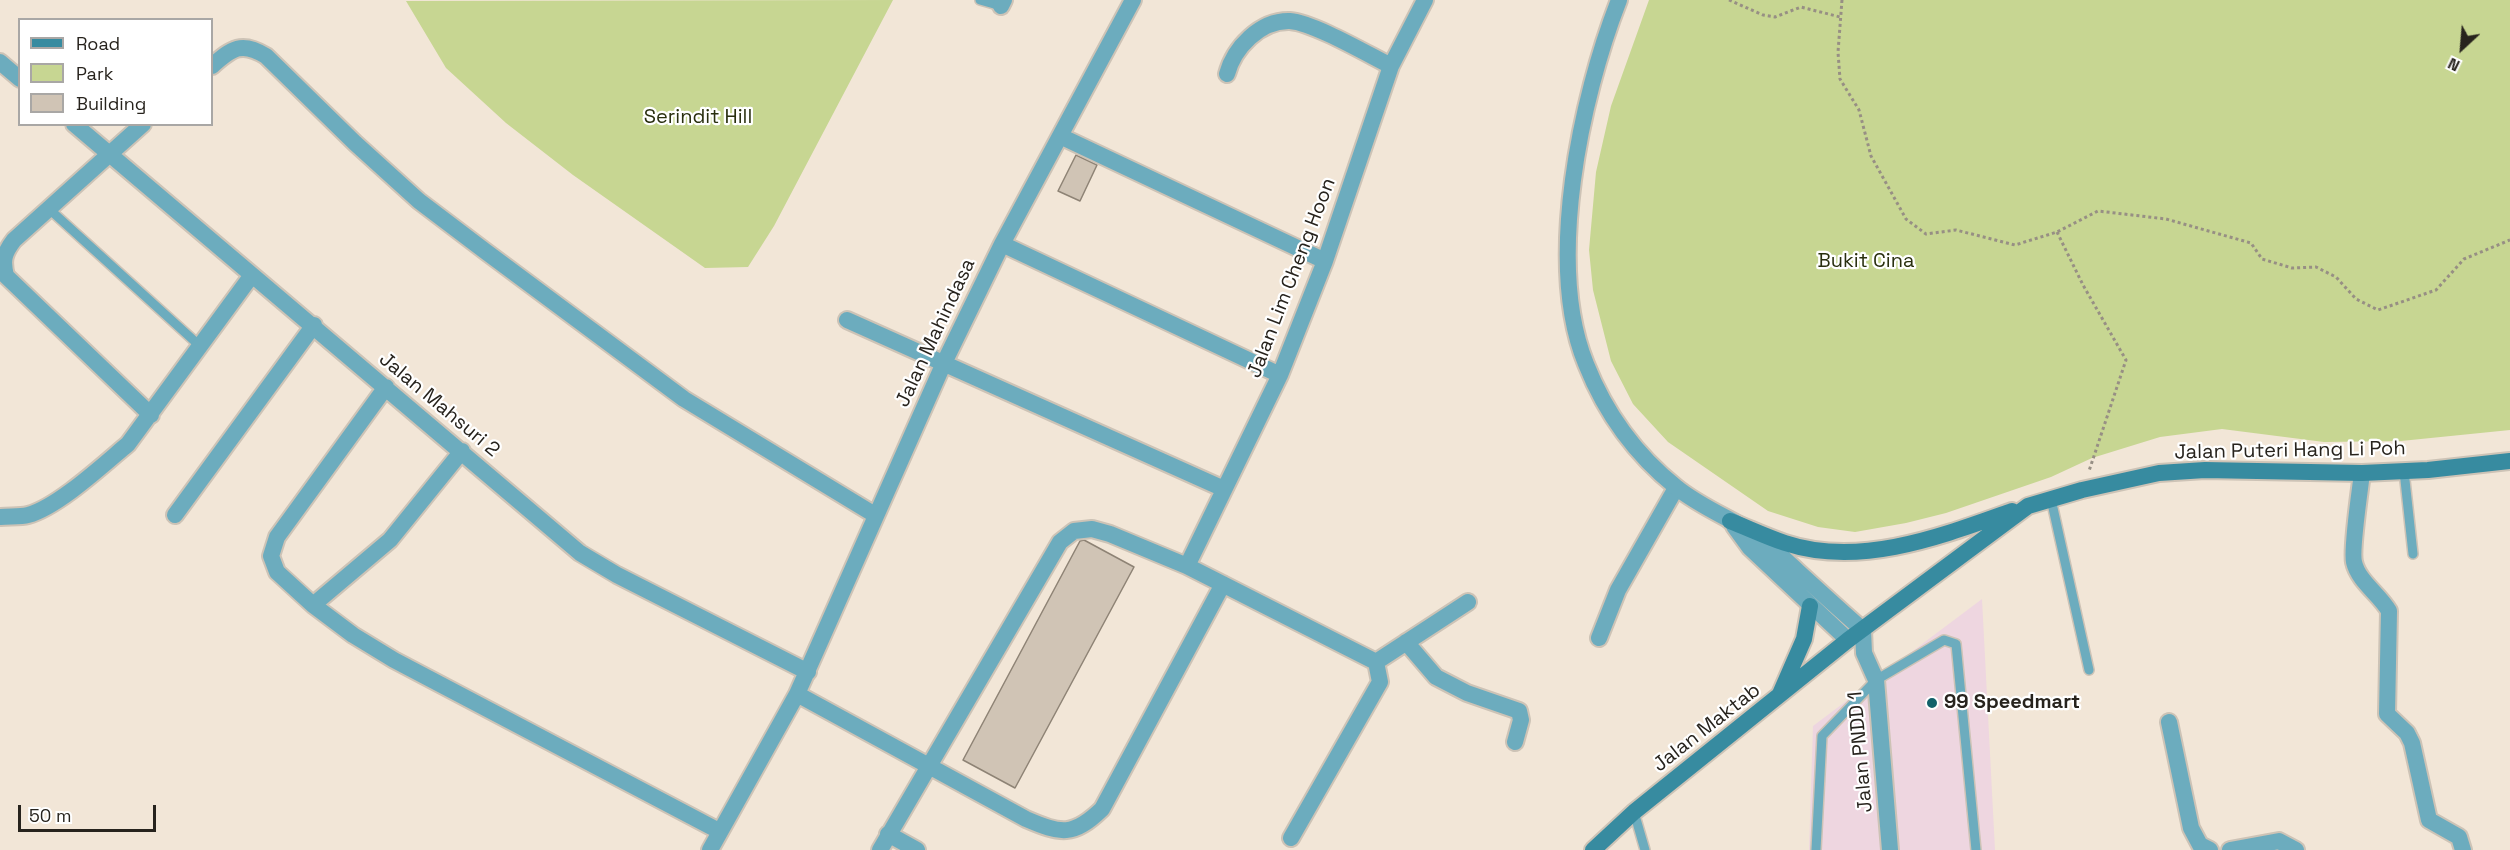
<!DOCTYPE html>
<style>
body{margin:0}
#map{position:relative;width:2510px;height:850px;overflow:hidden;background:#f2e6d7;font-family:"Space Grotesk",sans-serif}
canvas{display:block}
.legend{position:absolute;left:18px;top:18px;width:195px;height:108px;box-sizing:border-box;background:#fff;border:2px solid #a9a7a5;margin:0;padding:8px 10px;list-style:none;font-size:18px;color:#27231d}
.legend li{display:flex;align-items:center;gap:12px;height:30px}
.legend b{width:30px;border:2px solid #a9a7a5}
.north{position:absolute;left:2432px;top:18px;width:60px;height:60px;-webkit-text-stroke:4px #fff;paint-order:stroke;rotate:206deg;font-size:16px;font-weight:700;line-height:24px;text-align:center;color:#27231d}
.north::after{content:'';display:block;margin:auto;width:21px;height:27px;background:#27231d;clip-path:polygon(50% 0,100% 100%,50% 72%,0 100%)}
.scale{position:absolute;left:18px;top:805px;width:138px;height:27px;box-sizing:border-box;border:3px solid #27231d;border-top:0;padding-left:8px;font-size:18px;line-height:21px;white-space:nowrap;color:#27231d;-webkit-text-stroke:4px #fff;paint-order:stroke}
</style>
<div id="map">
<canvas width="2510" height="850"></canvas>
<ul class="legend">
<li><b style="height:8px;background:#378ba0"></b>Road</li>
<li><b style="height:16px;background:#c7d692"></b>Park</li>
<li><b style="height:16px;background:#d0c4b5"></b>Building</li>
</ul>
<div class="north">N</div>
<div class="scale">50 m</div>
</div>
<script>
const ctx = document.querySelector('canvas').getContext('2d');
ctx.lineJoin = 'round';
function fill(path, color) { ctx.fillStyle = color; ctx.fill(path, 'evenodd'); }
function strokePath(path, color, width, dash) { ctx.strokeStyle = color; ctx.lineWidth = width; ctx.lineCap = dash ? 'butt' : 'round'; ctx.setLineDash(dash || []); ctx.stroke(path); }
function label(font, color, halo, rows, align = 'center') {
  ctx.font = font + ' "Space Grotesk",sans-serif'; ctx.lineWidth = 4.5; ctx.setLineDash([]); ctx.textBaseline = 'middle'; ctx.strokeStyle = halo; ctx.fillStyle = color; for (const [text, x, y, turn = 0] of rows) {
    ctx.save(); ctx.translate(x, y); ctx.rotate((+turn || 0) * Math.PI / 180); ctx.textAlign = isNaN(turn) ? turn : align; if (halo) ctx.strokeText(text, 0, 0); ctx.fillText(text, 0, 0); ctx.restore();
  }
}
fill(new Path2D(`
 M1982,599L1995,850H1809L1813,726Z`), '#eed6e0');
fill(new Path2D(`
 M893,0L774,226L748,267L705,268L573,175L506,123L446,68L406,1Z
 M1649,0H2510V430L2401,441L2324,442L2222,429L2160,437L2092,458L2051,477L1946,513L1906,523L1855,532L1818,527L1768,511L1668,442L1633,404L1611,361L1593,290L1589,250L1596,172L1611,106Z`), '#c7d692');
const building = new Path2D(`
 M1076,155L1097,165L1080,201L1058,191Z
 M1084,540L1134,567L1015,788L963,760L1080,541Z`);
fill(building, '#d0c4b5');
strokePath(building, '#8e8375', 1.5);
const service = new Path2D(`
 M980,0L1001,6
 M48,208L201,347
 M2404,471L2413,554
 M2051,499L2089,670
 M1634,812L1645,850
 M1816,850L1822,736L1876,680L1944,640L1956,644L1976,850`);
const minor = new Path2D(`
 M1001,6L1004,0
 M0,62L20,79
 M212,66C232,48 242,41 266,56L355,143L419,201L485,251L684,399L875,515
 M1227,74C1234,48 1260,20 1290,21C1314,23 1367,54 1391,66
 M74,124L580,553L617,575L808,672
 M143,124L14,240C4,253 2,260 6,276L151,415
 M1060,136L1325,261
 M1002,244L1280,375
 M847,320L1224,489
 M386,387L277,537L271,556L277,572L313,605L353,635L394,660L719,831
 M2362,473C2360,490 2351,549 2354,562C2358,581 2380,595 2389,611L2387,714L2407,733L2412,743L2429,820L2459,837L2463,850
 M175,515L314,325
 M0,517C9,516 20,517 28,515C58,507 104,464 128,444L252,275
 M1187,566L1280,375L1325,261L1391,66L1425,0
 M313,605L390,540L462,451
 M1863,630L1864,653L1876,680L1890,850
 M1599,638L1618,590L1676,488
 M1406,642L1436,677L1467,693L1519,711L1521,720L1515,742
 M1376,662L1468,602
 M797,694L1026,819C1061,834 1073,837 1102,809L1223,584
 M2169,722L2191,828L2200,845L2210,850
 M888,834L917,850
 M710,850L797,694L943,365L1002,244L1133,0
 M880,850L1060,542L1074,531L1092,529L1110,534L1187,566L1376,662L1380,682L1291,838
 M2230,850L2279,841L2296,850`);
const tertiary = new Path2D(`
 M1619,0C1581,97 1545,264 1586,364C1605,412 1636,455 1676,487C1700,507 1732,519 1758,536C1770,544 1781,556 1792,566C1815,587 1839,609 1863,630
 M1734,526L1750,548L1848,640`);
const secondary = new Path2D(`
 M1730,521C1748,528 1767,537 1785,543C1860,568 1942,536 2012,511
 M1780,694L1804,639L1810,606
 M1593,850L1634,812L1848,640L2028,506L2082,490L2159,473L2205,470L2362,473L2428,470L2510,461`);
strokePath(service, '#cdc3b6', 12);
strokePath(minor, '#cdc3b6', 20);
strokePath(tertiary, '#cdc3b6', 20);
strokePath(secondary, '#cdc3b6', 20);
strokePath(new Path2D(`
 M1729,0L1763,15L1775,17L1801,7L1840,17
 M1842,0L1838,52L1840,79L1859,110L1871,156L1906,219L1926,234L1956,230L2015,245L2057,232L2098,211L2166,219L2251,243L2262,259L2292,268L2316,267L2336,277L2356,299L2378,310L2436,290L2464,259L2510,240
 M2057,232L2083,285L2126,360L2089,471`), '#978f84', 3, [3, 3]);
strokePath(service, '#6cacbe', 9);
strokePath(minor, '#6cacbe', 16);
strokePath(tertiary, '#6cacbe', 16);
strokePath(secondary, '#378ba0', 16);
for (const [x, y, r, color] of [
 [1932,703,6,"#12616a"]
]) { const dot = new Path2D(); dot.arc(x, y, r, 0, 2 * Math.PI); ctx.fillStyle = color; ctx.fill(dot); strokePath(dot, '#fff', 2); }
label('20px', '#292f0f', '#fff', [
 ["Serindit Hill",698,118],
 ["Bukit Cina",1866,262]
]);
label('20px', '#27231d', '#fff', [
 ["Jalan Lim Cheng Hoon",1292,278,-69],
 ["Jalan Mahindasa",936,333,-65],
 ["Jalan Mahsuri 2",439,405,40],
 ["Jalan Puteri Hang Li Poh",2290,451,-1],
 ["Jalan Maktab",1707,728,-38],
 ["Jalan PNDD 1",1861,752,-95]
]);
label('bold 20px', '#27231d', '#fff', [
 ["99 Speedmart",1944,703]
], 'left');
</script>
